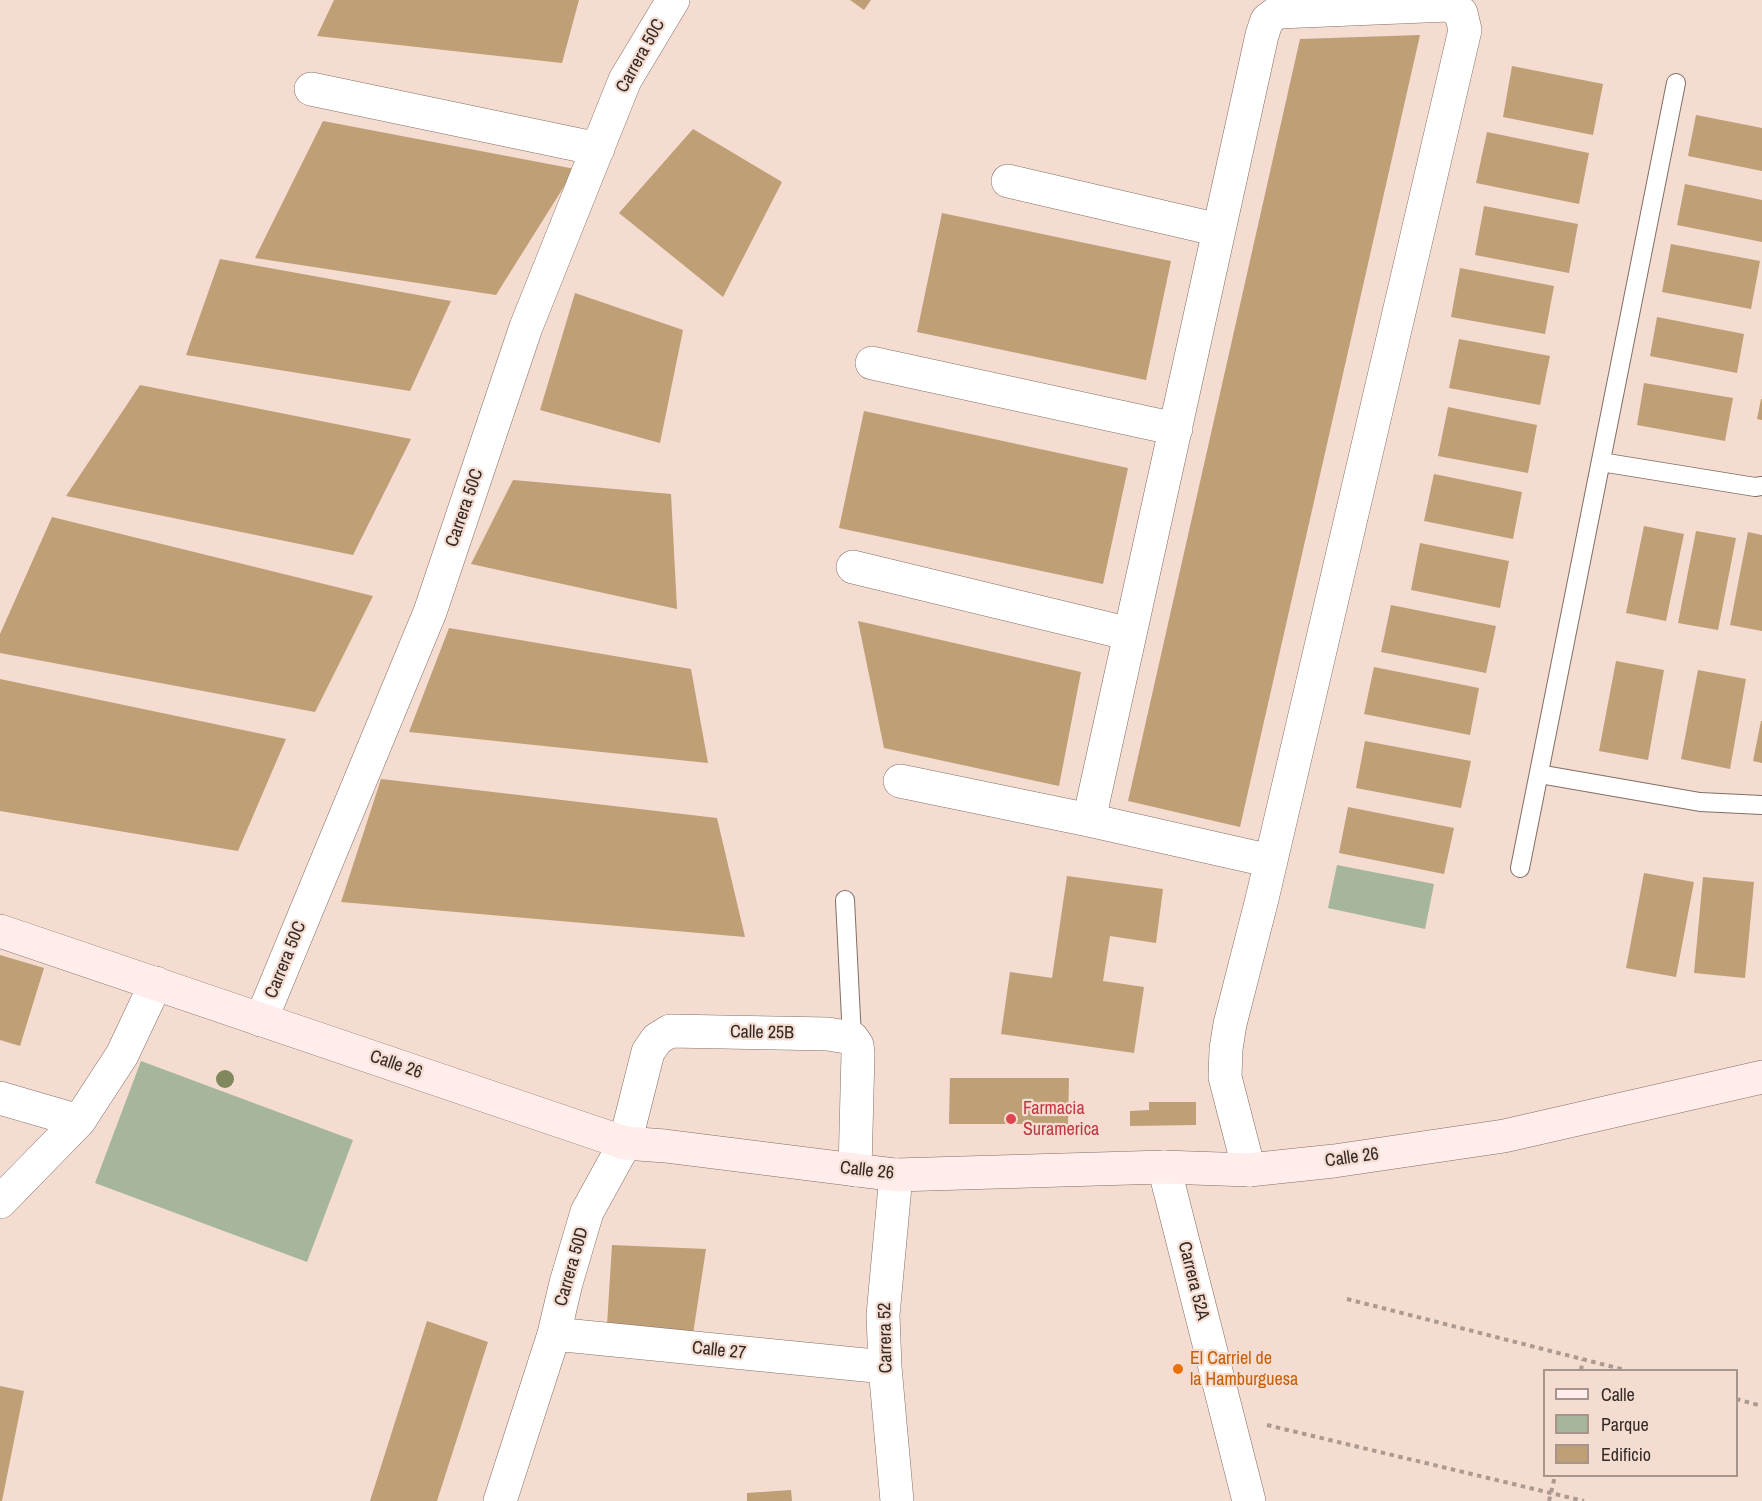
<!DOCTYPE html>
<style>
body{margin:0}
#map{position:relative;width:1762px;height:1501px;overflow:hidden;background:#f4dcd1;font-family:"Archivo Narrow",sans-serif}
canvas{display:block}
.legend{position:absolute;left:1543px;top:1369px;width:195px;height:108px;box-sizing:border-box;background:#f4dcd1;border:2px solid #a7958d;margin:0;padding:8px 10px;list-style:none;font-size:18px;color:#332a26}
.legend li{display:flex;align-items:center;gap:12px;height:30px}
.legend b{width:30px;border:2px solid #a7958d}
</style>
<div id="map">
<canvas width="1762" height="1501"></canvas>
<ul class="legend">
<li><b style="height:8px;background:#ffedeb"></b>Calle</li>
<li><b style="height:16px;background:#a6b69c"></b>Parque</li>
<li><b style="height:16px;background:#bf9f76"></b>Edificio</li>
</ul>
</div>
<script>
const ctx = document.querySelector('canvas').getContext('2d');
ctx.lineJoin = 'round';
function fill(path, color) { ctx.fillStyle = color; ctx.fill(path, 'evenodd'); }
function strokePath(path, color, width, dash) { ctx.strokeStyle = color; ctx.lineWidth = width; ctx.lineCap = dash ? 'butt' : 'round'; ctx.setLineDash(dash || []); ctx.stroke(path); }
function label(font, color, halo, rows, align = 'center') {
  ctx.font = font + ' "Archivo Narrow",sans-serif'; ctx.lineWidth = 4.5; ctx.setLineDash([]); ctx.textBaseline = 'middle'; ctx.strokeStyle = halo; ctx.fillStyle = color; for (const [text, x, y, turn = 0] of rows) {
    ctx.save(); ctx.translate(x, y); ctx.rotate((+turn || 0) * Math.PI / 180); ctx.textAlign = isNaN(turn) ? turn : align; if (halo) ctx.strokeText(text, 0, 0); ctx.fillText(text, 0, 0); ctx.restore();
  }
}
fill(new Path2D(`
 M1337,865L1434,884L1425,929L1328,908Z
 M141,1061L353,1140L307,1262L95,1183Z`), '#a6b69c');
fill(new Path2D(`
 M334,0H579L562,63L317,36Z
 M850,0H871L864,10Z
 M1420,35L1240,827L1128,801L1300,39Z
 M1512,66L1603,84L1593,135L1503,117Z
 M1696,115L1762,128V171L1688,156Z
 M323,121L575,169L496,295L255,258Z
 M693,129L782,182L723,297L619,213Z
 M1487,132L1589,153L1579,204L1476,183Z
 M1685,184L1762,200V242L1677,225Z
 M1484,206L1578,224L1569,273L1475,255Z
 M942,213L1171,261L1146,380L917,332Z
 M1671,244L1760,261L1751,309L1662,292Z
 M220,259L451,301L410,391L186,355Z
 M1460,268L1554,286L1545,334L1451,317Z
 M575,293L683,330L660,443L540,410Z
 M1657,317L1744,334L1737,373L1650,356Z
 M1459,339L1550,356L1540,405L1449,388Z
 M1644,383L1733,398L1725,441L1637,425Z
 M140,385L411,439L353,555L66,496Z
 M1761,399H1762V420L1757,419Z
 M1448,407L1537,425L1528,473L1438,456Z
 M864,411L1128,468L1103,584L839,528Z
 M1434,474L1522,492L1513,539L1424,521Z
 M513,480L671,494L677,609L471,564Z
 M52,517L373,596L315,712L0,653V634Z
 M1644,526L1684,534L1666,621L1626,613Z
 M1696,531L1736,538L1718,630L1678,623Z
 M1748,532L1762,535V631L1730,625Z
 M1420,543L1509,561L1500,608L1411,590Z
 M1391,605L1496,626L1486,673L1381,652Z
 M858,621L1081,672L1059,786L884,748Z
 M449,628L691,669L708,763L409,732Z
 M1616,661L1664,670L1648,760L1599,751Z
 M1374,667L1479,688L1470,735L1364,714Z
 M1698,670L1746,679L1730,769L1681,759Z
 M0,679L286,739L238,851L0,811Z
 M1761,721H1762V763L1753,761Z
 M1365,741L1471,761L1461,808L1356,788Z
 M381,779L717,818L745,937L341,902Z
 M1348,807L1454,828L1444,874L1339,853Z
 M1644,873L1694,882L1676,977L1626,968Z
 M1067,876L1163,889L1156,943L1110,936L1103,981L1144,987L1134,1053L1001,1034L1010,972L1052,978Z
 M1703,877L1754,882L1745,978L1694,973Z
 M0,955L44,968L20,1046L0,1040Z
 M950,1078H1069L1068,1124H949Z
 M1149,1102H1196V1125L1130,1126V1111L1149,1110Z
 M612,1245L706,1249L693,1334L607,1325Z
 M427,1321L488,1342L437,1501H370Z
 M0,1386L24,1391L2,1501H0Z
 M791,1490L792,1501H747V1493Z`), '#bf9f76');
const lane = new Path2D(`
 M1601,462L1755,487L1762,486
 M1539,774L1700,802L1762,805
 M1520,868L1676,83
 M845,900L852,1038`);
const street = new Path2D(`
 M311,89L598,149
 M1008,181L1219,230
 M872,363L1176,429
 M853,567L1130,634
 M900,781L1089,820L1271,861
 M1089,820L1262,35L1267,20L1278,12L1449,5L1461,13L1465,30L1262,899L1230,1024L1226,1049L1225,1077L1249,1170
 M261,1020L430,612L526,327L625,80L673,0
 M0,1098L79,1121
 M1164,1167L1249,1501
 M896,1175L883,1315L885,1367L897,1501
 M0,1202L79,1121L122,1055L156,983
 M554,1334L885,1367
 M500,1501L554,1334L566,1283L587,1212L625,1143L648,1052L657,1039L670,1031L828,1034L852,1038L857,1045L858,1053L855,1170`);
const secondary = new Path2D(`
 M0,931L625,1143L665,1146L896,1175L1164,1167L1249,1170L1334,1161L1504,1136L1762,1077`);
strokePath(lane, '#836e65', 20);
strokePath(street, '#836e65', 34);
strokePath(secondary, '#836e65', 34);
strokePath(new Path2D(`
 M1347,1299L1625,1370
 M1581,1370L1583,1360
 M1736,1399L1762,1406
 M1267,1425L1584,1501
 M1549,1501L1555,1476`), '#ac9991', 4, [4.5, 4.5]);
strokePath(lane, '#fff', 18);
strokePath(street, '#fff', 33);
strokePath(secondary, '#ffedeb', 33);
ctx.fillStyle = '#81885e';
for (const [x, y] of [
 [225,1079]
]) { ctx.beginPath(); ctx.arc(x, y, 9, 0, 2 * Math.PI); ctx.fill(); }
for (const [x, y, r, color] of [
 [1011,1119,6,"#e0444e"],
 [1178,1369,6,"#e8710a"]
]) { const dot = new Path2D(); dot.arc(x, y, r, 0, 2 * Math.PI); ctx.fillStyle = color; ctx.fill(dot); strokePath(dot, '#f4dcd1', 2); }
label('18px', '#332a26', '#f4dcd1', [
 ["Carrera 50C",641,56,-61],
 ["Carrera 50C",465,508,-71],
 ["Carrera 50C",286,960,-68],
 ["Calle 25B",762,1033,1],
 ["Calle 26",396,1065,19],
 ["Calle 26",1352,1158,-8],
 ["Calle 26",867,1171,6],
 ["Carrera 50D",572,1267,-74],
 ["Carrera 52A",1193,1281,76],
 ["Carrera 52",886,1338,-91],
 ["Calle 27",719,1351,6]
]);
label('18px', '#be3a42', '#f4dcd1', [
 ["Farmacia",1023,1109],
 ["Suramerica",1023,1130]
], 'left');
label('18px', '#c56008', '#f4dcd1', [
 ["El Carriel de",1190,1359],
 ["la Hamburguesa",1190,1380]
], 'left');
</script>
